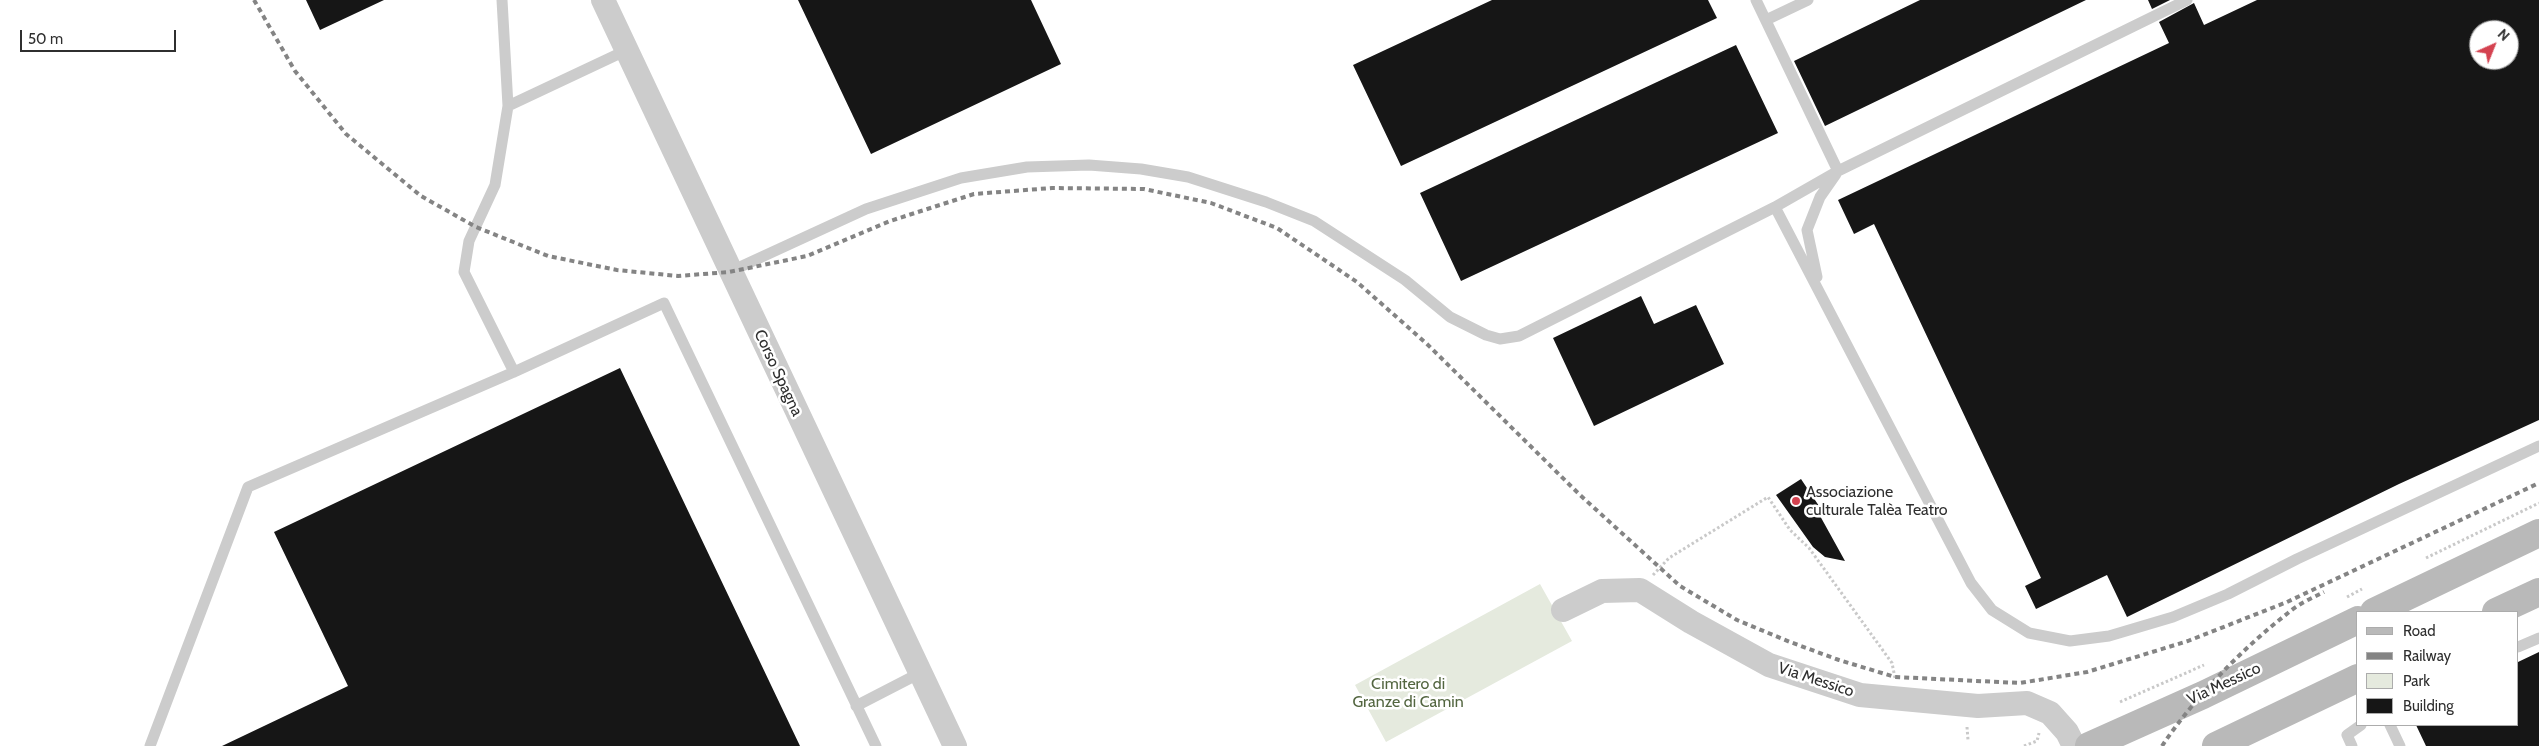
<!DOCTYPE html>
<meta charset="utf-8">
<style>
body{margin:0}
#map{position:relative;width:2539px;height:746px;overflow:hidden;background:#fff;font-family:Cabin,sans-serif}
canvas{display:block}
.legend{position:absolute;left:2356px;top:611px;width:162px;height:115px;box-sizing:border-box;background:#fff;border:1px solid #acacac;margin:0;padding:6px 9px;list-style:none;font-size:15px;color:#2f2f2f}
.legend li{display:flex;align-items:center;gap:10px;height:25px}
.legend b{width:25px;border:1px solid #acacac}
.north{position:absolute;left:2469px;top:20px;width:50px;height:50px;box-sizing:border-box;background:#fff;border:1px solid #acacac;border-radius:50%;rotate:44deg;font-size:14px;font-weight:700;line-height:20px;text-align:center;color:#2f2f2f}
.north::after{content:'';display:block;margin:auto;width:18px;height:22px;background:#d44250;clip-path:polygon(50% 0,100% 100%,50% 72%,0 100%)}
.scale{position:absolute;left:20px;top:30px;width:156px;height:22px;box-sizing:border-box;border:2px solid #2f2f2f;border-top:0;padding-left:6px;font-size:15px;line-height:18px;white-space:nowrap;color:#2f2f2f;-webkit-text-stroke:4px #fff;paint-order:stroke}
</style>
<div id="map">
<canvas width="2539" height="746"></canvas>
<ul class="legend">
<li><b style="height:6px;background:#b9b9b9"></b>Road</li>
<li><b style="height:6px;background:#848484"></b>Railway</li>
<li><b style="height:14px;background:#e5eade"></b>Park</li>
<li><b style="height:14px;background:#161616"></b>Building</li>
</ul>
<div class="north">N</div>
<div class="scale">50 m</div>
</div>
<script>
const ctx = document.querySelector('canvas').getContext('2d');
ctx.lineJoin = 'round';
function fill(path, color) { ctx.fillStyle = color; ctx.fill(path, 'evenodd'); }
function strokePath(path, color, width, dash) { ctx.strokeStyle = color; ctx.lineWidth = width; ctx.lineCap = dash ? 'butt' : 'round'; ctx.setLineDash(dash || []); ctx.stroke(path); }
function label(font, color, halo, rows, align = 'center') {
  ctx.font = font + ' Cabin,sans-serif'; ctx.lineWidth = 5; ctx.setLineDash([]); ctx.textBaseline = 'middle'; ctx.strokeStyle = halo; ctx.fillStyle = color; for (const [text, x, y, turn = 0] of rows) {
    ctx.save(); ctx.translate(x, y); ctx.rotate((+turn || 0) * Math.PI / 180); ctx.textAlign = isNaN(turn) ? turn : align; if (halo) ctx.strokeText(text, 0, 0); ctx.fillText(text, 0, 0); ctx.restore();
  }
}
fill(new Path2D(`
 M1540,584L1572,641L1386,742L1355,685Z`), '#e5eade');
fill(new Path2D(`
 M306,0H384L320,30Z
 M798,0H1031L1061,64L871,154Z
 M1492,0H1708L1717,18L1401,166L1353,65Z
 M1920,0H2086L1825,126L1794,61Z
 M2148,0H2170L2152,9Z
 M2257,0H2539V420L2399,484L2127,617L2107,575L2036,609L2025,586L2041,578L1882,241L1874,224L1854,234L1838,200L2169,43L2159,22L2194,3L2204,25ZM2479,30H2509V60H2479Z
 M1736,45L1778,133L1461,281L1420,193Z
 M1641,296L1654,324L1696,305L1724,364L1594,426L1553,338Z
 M620,368L800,746H222L348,686L274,532Z
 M1801,479L1823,512L1819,514L1845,561L1825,557L1813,547L1776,495Z
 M2539,652V746H2426L2416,725H2518V662Z`), '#161616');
strokePath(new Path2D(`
 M2426,558L2539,503
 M1653,575L1669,558L1768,497L1790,530L1809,548L1892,663L1895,678
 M2347,597L2362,589
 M2120,702L2204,665
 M1967,727L1968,740
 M2024,746L2037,741L2039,733`), '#c9c9c9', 3, [2.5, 2.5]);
strokePath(new Path2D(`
 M502,0L508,106
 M1756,0L1838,171L2187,0
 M1766,20L1808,0
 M1775,207L1971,583L1992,610L2029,633L2070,641L2109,636L2173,617L2228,594L2297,559L2539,446
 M729,272L866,209L961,178L1027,167L1089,165L1141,169L1188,177L1266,202L1314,221L1405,280L1450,317L1486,335L1500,339L1519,336L1775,207L1838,171
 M1817,277L1807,230L1820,197L1836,174
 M514,372L464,272L469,241L495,185L508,106L627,50
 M2518,647L2539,638
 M856,706L920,673
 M2390,725L2400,746
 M150,746L248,487L514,372L664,303L876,746
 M2352,746L2347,735L2361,725`), '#ccc', 11);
strokePath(new Path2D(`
 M603,0L955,746
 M1563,610L1602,591L1640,590L1691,622L1769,665L1860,695L1978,706L2027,703L2050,713L2067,732L2074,746`), '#ccc', 24);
strokePath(new Path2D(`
 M2374,612L2539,533
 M2496,612L2539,592
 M2089,746L2203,695L2358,620
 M2216,746L2358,678`), '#b9b9b9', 28);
strokePath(new Path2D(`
 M254,0L295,71L346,134L421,196L476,227L548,256L617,270L678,276L729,272L807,256L890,221L974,194L1052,188L1144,189L1211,203L1277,228L1357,282L1427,344L1580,495L1680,586L1737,620L1790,642L1839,660L1895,677L2020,683L2087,672L2188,641L2287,602L2539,483
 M2162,746C2194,698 2243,648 2288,613C2298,604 2312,598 2324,592`), '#848484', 4, [5, 4]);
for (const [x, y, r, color] of [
 [1796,501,5,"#d44250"]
]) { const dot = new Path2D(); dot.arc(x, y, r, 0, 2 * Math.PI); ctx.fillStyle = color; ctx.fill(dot); strokePath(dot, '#fff', 2); }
label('16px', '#2f2f2f', '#fff', [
 ["Corso Spagna",778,373,65],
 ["Via Messico",1816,680,18],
 ["Via Messico",2224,684,-25]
]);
label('16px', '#2f2f2f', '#fff', [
 ["Associazione",1806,492],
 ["culturale Talèa Teatro",1806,510]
], 'left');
label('16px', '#536640', '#fff', [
 ["Cimitero di",1408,684],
 ["Granze di Camin",1408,702]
]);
</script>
